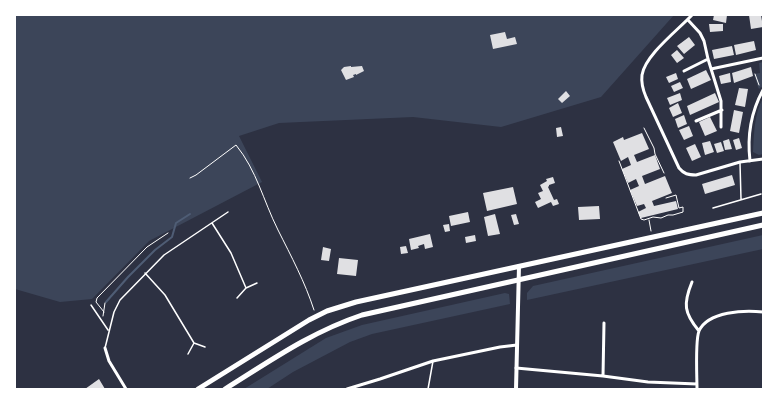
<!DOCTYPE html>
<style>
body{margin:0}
#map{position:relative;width:778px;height:404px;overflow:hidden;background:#2d3142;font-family:"DejaVu Sans",sans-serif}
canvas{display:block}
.frame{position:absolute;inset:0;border:16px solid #fff;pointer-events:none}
</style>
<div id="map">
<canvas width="778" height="404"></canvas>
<div class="frame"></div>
</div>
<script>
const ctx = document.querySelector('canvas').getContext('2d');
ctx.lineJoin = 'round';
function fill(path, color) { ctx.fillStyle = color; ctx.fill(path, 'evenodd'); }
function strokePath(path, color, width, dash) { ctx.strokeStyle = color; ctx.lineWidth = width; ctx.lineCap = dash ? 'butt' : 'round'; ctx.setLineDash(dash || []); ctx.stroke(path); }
fill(new Path2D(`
 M15,15H674L601,97L501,127L413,117L279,123L239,136L262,182L149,241L92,299L60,302L15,289Z
 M763,62V88L761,87L759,89L758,87L754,74L760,73L759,63Z
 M763,98V154L759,155L753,152C754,135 754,114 763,98Z
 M763,235V249L527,300V293L533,286Z
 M505,293L509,294L510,304L372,334L350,342L293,372L267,389H244L326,338L362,325Z`), '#3c4559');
strokePath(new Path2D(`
 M106,302L128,277L155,250L172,237L176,223L190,214`), '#4f5d75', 2);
fill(new Path2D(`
 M714,15H727L726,23L713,20Z
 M749,15H761L763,27L751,29Z
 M709,24H723V31L710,32Z
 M505,32L507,39L515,37L517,44L493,49L490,35Z
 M689,37L695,45L684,54L677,46Z
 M754,41L756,50L736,55L734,45Z
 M732,46L734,55L714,59L712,50Z
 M677,50L684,58L677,63L671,55Z
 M351,66V67L362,66L364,71L356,75V74L353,75L354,77L346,80L341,70L344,67Z
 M751,67L753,76L734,83L732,73Z
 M706,70L711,80L691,89L687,79Z
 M676,73L678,79L669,83L666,77Z
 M730,73L731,82L721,84L719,76Z
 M680,82L683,88L674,92L671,86Z
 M739,88L748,89L745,107L735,105Z
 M566,91L570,96L562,103L558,99Z
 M680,93L682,100L670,105L667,98Z
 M715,93L719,102L690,115L687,106Z
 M678,103L682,113L673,117L669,108Z
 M734,110L743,112L739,133L730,131Z
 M684,115L687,124L678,128L675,119Z
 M710,117L717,131L705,136L699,122Z
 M689,126L693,136L684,140L679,130Z
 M561,127L563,136L557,137L556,128Z
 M642,133L649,149L634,155L637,162L655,155L660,169L642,176L645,184L665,176L672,193L652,201L654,206L676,201L678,209L641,218L638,212L646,208L644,204L637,206L630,190L639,186L636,179L628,183L622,169L631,165L628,157L621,161L613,142L623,137L624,140Z
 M739,138L742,148L736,150L733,140Z
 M729,139L732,149L725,150L723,141Z
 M710,141L714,152L705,155L702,143Z
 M721,142L724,151L717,153L714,144Z
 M695,144L701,157L692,161L686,148Z
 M732,175L735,185L705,194L702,184Z
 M553,177L555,183L549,185V186L548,187L554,200L557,199L559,204L553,206L551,202L538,208L535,202L541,199L538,193L543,191L540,185L547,181L546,179Z
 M513,187L517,204L487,211L483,193Z
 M599,206L600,219L579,220L578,207Z
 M468,212L470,222L451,226L449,216Z
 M495,214L500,234L488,236L484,217Z
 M516,214L519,224L514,225L511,215Z
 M449,224L450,231L445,232L443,225Z
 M430,234L433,247L425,249L424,244L418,246L419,248L411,250L409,239Z
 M475,235L476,241L466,243L465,237Z
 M406,246L408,253L401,254L400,247Z
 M323,247L331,249L329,261L321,260Z
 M339,258L358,260L356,276L337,274Z
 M99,379L105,389H85Z`), '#e0e0e3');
strokePath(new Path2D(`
 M755,74L759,85
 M644,128L654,148L655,154L664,173
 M619,161L641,219L644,220L653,217L661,218L668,215H673L683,212V207L679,208L676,195L666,198
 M190,178L196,175L236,145C257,171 263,200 278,230C291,256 305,282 314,310
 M649,220L651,231
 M104,312L96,302L97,298L147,247L168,233
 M103,316L105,303`), '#fff', 1);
strokePath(new Path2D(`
 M740,163L741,199
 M713,208L761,194
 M212,223L231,253L246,288
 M145,273L165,295L194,343
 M237,298L246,288L257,283
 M91,305L108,330
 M105,348L114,312L120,300L164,255L228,212
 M188,354L194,343L205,347
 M428,389L433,361`), '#fff', 1.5);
strokePath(new Path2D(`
 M692,15C678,30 645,55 642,75C641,83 643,90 646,97L679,168C684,174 688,175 696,175L740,162L763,159
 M688,20L700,33L704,41L708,59L721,101V127
 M711,69L763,58
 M684,71L708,59
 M696,121L722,110
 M750,161C747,136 751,112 763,90
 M692,282C683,304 684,313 699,331
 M105,348L109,361L126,389
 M516,368L603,376L648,382L697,384
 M603,376L604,323
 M347,389L380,379L433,361L500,347L517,345
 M697,389C697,376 695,341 699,331C708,311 745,310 763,312`), '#fff', 3);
strokePath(new Path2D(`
 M516,389L519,266`), '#fff', 4);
strokePath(new Path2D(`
 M198,389L309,320L327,311L356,302L763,213
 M225,389C270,361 311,332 362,315L763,225`), '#fff', 5);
</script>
